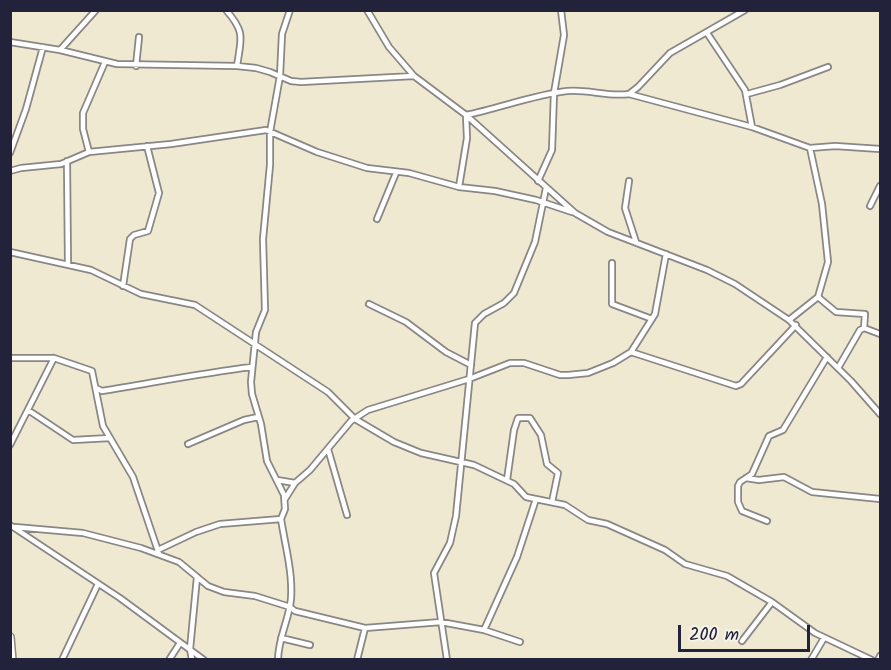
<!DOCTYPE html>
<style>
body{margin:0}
#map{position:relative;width:891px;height:670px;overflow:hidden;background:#f0e9d2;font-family:Kalam,sans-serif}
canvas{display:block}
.frame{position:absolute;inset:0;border:12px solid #22223b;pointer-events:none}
.scale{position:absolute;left:678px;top:625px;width:132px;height:27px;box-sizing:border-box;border:3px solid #22223b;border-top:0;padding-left:8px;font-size:18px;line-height:21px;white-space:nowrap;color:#22223b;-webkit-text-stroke:4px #f7f3e8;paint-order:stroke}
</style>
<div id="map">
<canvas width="891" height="670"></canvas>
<div class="frame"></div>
<div class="scale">200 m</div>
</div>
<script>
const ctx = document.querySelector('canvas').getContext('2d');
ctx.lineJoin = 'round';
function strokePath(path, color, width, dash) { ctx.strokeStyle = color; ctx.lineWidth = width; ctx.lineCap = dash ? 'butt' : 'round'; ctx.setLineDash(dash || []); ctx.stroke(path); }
const street = new Path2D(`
 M226,10C246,33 241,38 237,66
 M367,10L389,47L414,76
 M707,33L745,90L752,127
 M10,42L60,50L117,64L237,66L256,68L270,72L291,81L301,82L414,76L466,115L575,213L608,232L707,270L735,284L789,320L851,381L880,414
 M60,50L96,10
 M136,66L139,37
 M629,94L638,87L670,53L745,10
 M747,94L780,85L828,67
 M466,115C500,108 533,95 567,91C588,89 608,97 629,94L752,127L810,148L835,146L880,149
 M89,152L83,129V113L105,62
 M10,153L26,109L43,47
 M67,161L68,265
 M10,171L21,168L61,164L89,152L171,144L266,130L317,152L367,168L409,173L459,187L495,191L536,200L572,212
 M538,181L552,150L554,93L564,35L561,10
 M629,181L625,208L636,242
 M459,187L467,138L466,115
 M870,206L880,186
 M377,219L396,173
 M10,252L91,270L141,294L195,305L328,392L355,419L394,442L421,453L474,465L514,484L526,497L565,505L588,520L607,524L665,550L685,564L727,576L772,602L815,633L872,660
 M612,263V304L652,319
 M123,286L130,239L134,235L148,231L159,193L147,146
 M818,297L836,312L865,314L864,328
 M369,304L406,322L446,352L471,365
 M789,320L818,297L828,262L822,204L810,148
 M631,352L736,386L741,384L796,325
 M10,358H54L92,371L103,426L133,477L159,554
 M838,368L860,330L864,328L880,334
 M96,388L102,391C152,383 202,373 252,367
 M28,410L73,440L110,438
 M188,444L244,420L258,417
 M10,445L54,358
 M328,449L347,515
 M746,478L759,480L784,477L812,492L880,499
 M277,480L295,483
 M507,480L514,430L518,418H530L541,435L547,464L558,473L552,502
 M285,499L295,483L310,470L351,421L368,410L469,379L510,363H524L560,375H568L588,373L613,363L631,352L655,314L666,254
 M767,521L742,511L738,502V486L740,482L752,474L769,436L783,430L827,357
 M10,525L120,598L204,660
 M15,527L83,533L141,548L179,562L208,586L224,592L255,596L290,607L295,611L365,628L441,622L484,630L520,642
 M158,550L196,532L220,524L281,519
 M484,630L517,557L536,499
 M281,638L310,645
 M742,641L772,602
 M62,660L98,584
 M169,660L180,643
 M192,660L190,649L197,577
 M278,660C278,638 289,620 291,599C293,573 285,545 281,519L285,509L284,495L267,461L261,424L252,394L251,382L256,332L265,310L263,239L270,165V132L280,76L282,34L290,10
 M357,660L365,628
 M447,660L434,573L450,543L456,516L475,323L484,314L504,303L514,293L535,242L546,188
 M811,660L824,638
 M878,660L880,656`);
const secondary = new Path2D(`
 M10,637L12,660`);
strokePath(street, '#898686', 8);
strokePath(secondary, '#898686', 10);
strokePath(street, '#fff', 4.5);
strokePath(secondary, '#fff', 7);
</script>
